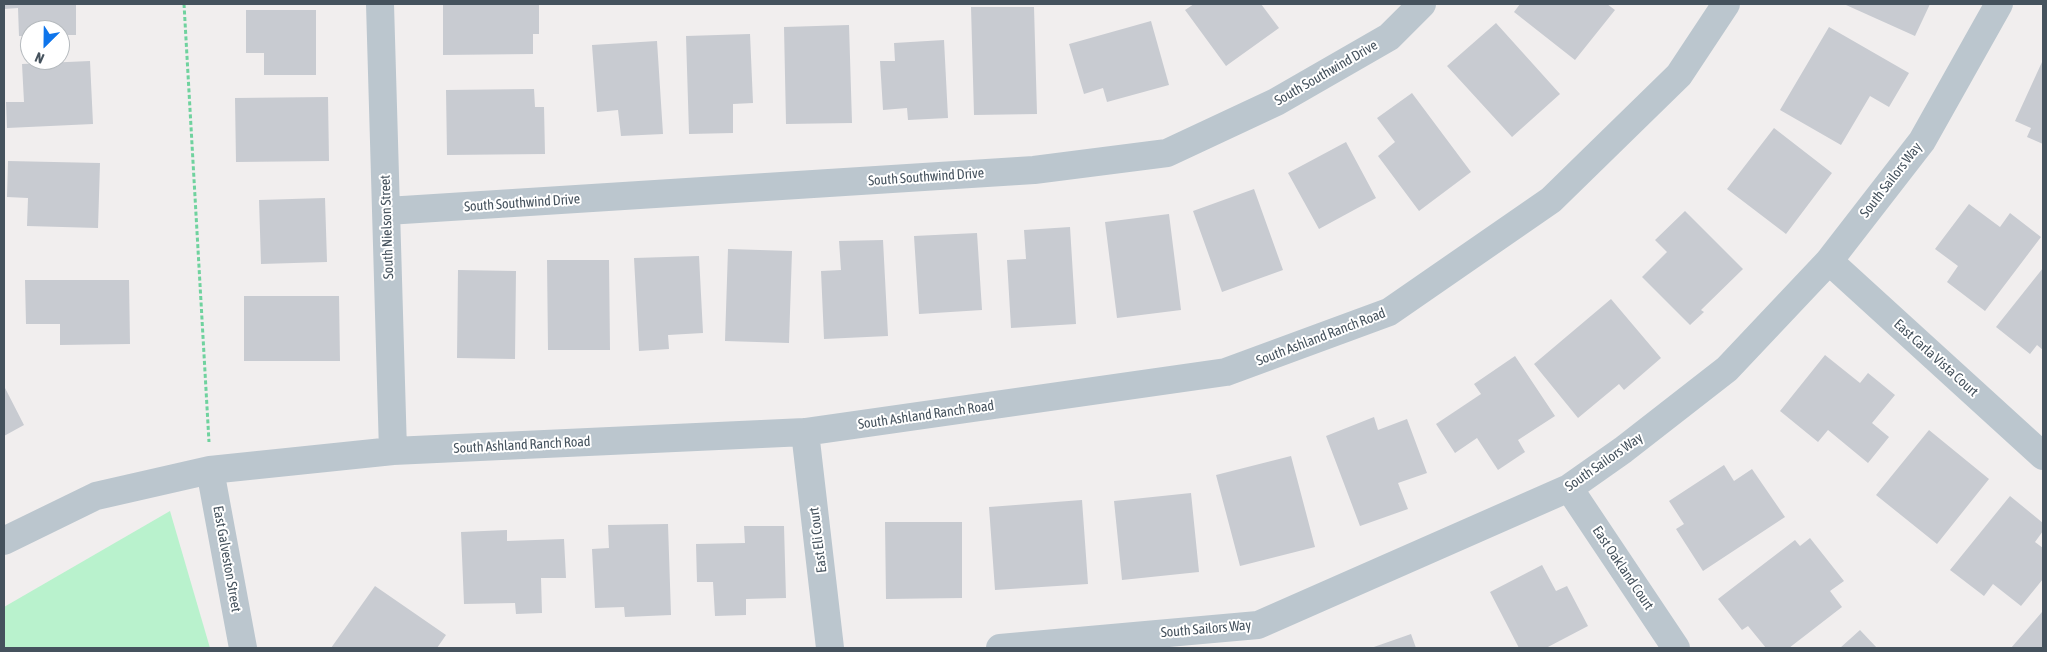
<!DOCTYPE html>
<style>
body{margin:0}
#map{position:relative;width:2047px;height:652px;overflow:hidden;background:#f1eeee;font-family:"Asap Condensed",sans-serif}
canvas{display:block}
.frame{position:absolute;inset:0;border:5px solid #45525d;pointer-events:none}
.north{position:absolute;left:20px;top:20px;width:50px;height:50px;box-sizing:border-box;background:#fff;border:1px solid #b5babe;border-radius:50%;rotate:203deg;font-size:14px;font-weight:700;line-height:20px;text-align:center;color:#45525d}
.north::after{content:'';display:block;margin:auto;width:18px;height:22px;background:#0e75eb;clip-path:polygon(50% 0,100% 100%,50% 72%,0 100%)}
</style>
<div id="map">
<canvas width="2047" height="652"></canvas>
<div class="frame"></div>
<div class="north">N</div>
</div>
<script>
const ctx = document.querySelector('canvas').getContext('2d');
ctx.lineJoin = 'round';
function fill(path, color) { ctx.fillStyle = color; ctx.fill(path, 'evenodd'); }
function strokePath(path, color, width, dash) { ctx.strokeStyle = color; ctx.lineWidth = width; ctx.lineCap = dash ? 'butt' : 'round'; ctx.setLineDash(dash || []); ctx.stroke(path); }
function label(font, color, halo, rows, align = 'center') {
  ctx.font = font + ' "Asap Condensed",sans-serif'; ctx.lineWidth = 4; ctx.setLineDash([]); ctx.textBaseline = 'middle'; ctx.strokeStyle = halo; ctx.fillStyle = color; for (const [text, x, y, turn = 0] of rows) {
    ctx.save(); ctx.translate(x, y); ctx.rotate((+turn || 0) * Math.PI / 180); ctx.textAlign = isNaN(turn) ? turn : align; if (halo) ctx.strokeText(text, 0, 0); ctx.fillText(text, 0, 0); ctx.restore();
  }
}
fill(new Path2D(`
 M170,511L210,648H4V607Z`), '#b9f2cd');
fill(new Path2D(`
 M4,4H76V35H60V30H30V36H19L18,8L4,9Z
 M443,4H539V34H533V54L443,55Z
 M1194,4H1261L1279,28L1226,66L1185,10Z
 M1520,4H1607L1615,10L1575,60L1514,12Z
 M1846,4H1930L1915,36L1846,5Z
 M971,7H1034L1037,114L974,115Z
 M246,10H316V75H264V53H246Z
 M1151,21L1169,85L1107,102L1103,88L1084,94L1069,44Z
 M1496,23L1560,94L1512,137L1447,66Z
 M849,25L852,123L786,124L784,27Z
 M1829,27L1909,73L1889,107L1870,96L1841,145L1780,110Z
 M750,34L753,103L733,104V133L689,134L686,36Z
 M944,40L948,118L908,120L907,108L883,110L880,61H895L894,43Z
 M657,41L663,134L621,136L618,110L597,112L592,45Z
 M90,61L93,124L7,128L6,102H24L22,64Z
 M2042,62L2043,63V144L2027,137L2031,128L2015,121Z
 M534,89L535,107H544L545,154L447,155L446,90Z
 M1412,93L1471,172L1419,211L1378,156L1395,142L1377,118Z
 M328,97L329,161L236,162L235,98Z
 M1774,128L1832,173L1786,234L1727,189Z
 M1346,142L1376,198L1319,229L1288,173Z
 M8,161L100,163L98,228L27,226L28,198L7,197Z
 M1254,189L1283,270L1222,292L1193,211Z
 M325,198L327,262L261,264L259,200Z
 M1969,204L2000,227L2010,213L2041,237L1985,311L1947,282L1958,266L1935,249Z
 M1685,211L1743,269L1701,310L1704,312L1690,325L1642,277L1667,252L1655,240Z
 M1169,214L1181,310L1117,318L1105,222Z
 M1070,227L1076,324L1011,328L1007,260L1026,259L1024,230Z
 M977,233L982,310L919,314L914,236Z
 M883,240L888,336L824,339L821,271L841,270L839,241Z
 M728,249L792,251L789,343L725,341Z
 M699,256L703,333L668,335L669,349L639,351L634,258Z
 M547,260H609L610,350H548Z
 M2043,268V350L2037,345L2030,354L1996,327Z
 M458,270L516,271L515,359L457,358Z
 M25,280H129L130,344L60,345V324H26Z
 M244,296H339L340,361H244Z
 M1611,299L1661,358L1624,390L1619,384L1578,418L1534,364Z
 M1825,355L1860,383L1868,373L1895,395L1872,423L1889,437L1868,463L1828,430L1818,442L1780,411Z
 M1515,356L1555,416L1518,440L1525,452L1498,470L1477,438L1455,453L1436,424L1481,394L1474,384Z
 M4,386L24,425L4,436Z
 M1374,417L1378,430L1407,419L1427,473L1398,483L1408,509L1360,526L1326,436Z
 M1929,430L1989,479L1937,544L1876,495Z
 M1291,456L1315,547L1240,566L1216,475Z
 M1724,465L1734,481L1752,469L1785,517L1703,571L1676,529L1684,524L1669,501Z
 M1191,493L1199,572L1122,580L1114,501Z
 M2010,496L2043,523V531L2035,542L2043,548V579L2021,606L1993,584L1984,596L1950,570Z
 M1082,500L1088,584L995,590L989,507Z
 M885,522H962V598L886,599Z
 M668,524L671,615L625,617L624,607L595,608L592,549L609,548L608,525Z
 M744,526H784L786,598L746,599V615L715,616L713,582H697L696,544L745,543Z
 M507,530V541L564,539L566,578H541L542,613L516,614L515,603L464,604L461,532Z
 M1810,538L1844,581L1830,591L1842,607L1789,648H1766L1748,626L1742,630L1718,599L1795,540L1800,546Z
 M1542,565L1556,591L1567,586L1588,626L1546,648H1519L1490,592Z
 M375,586L446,635L437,648H331Z
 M2042,612L2043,613V648H2011Z
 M1860,630L1877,648H1840Z
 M1411,634L1416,648H1371Z`), '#c8cbd1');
strokePath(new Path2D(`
 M184,4L209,442`), '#6fd29e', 3, [4, 2.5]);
strokePath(new Path2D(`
 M380,4L393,451
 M387,211L1034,170L1167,153L1276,102L1389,37L1422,4
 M1829,261L2043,456
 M805,432L830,648
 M210,470L243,648
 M1569,488L1676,648
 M4,541L96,496L210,470L393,451L805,432L1226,372L1389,312L1551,200L1679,75L1726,4
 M1000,648L1258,625L1569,488L1623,450L1727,369L1829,261L1922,141L1999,4`), '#bbc6ce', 28);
label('14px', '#45525d', '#fff', [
 ["South Southwind Drive",1326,73,-30],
 ["South Southwind Drive",926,177,-4],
 ["South Sailors Way",1891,180,-52],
 ["South Southwind Drive",522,203,-4],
 ["South Nielson Street",387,227,-92],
 ["South Ashland Ranch Road",1321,337,-21],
 ["East Carla Vista Court",1936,358,42],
 ["South Ashland Ranch Road",926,415,-8],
 ["South Ashland Ranch Road",522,445,-3],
 ["South Sailors Way",1604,462,-35],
 ["East Eli Court",818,540,-97],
 ["East Galveston Street",227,559,80],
 ["East Oakland Court",1623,568,56],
 ["South Sailors Way",1206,629,-5]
]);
</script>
